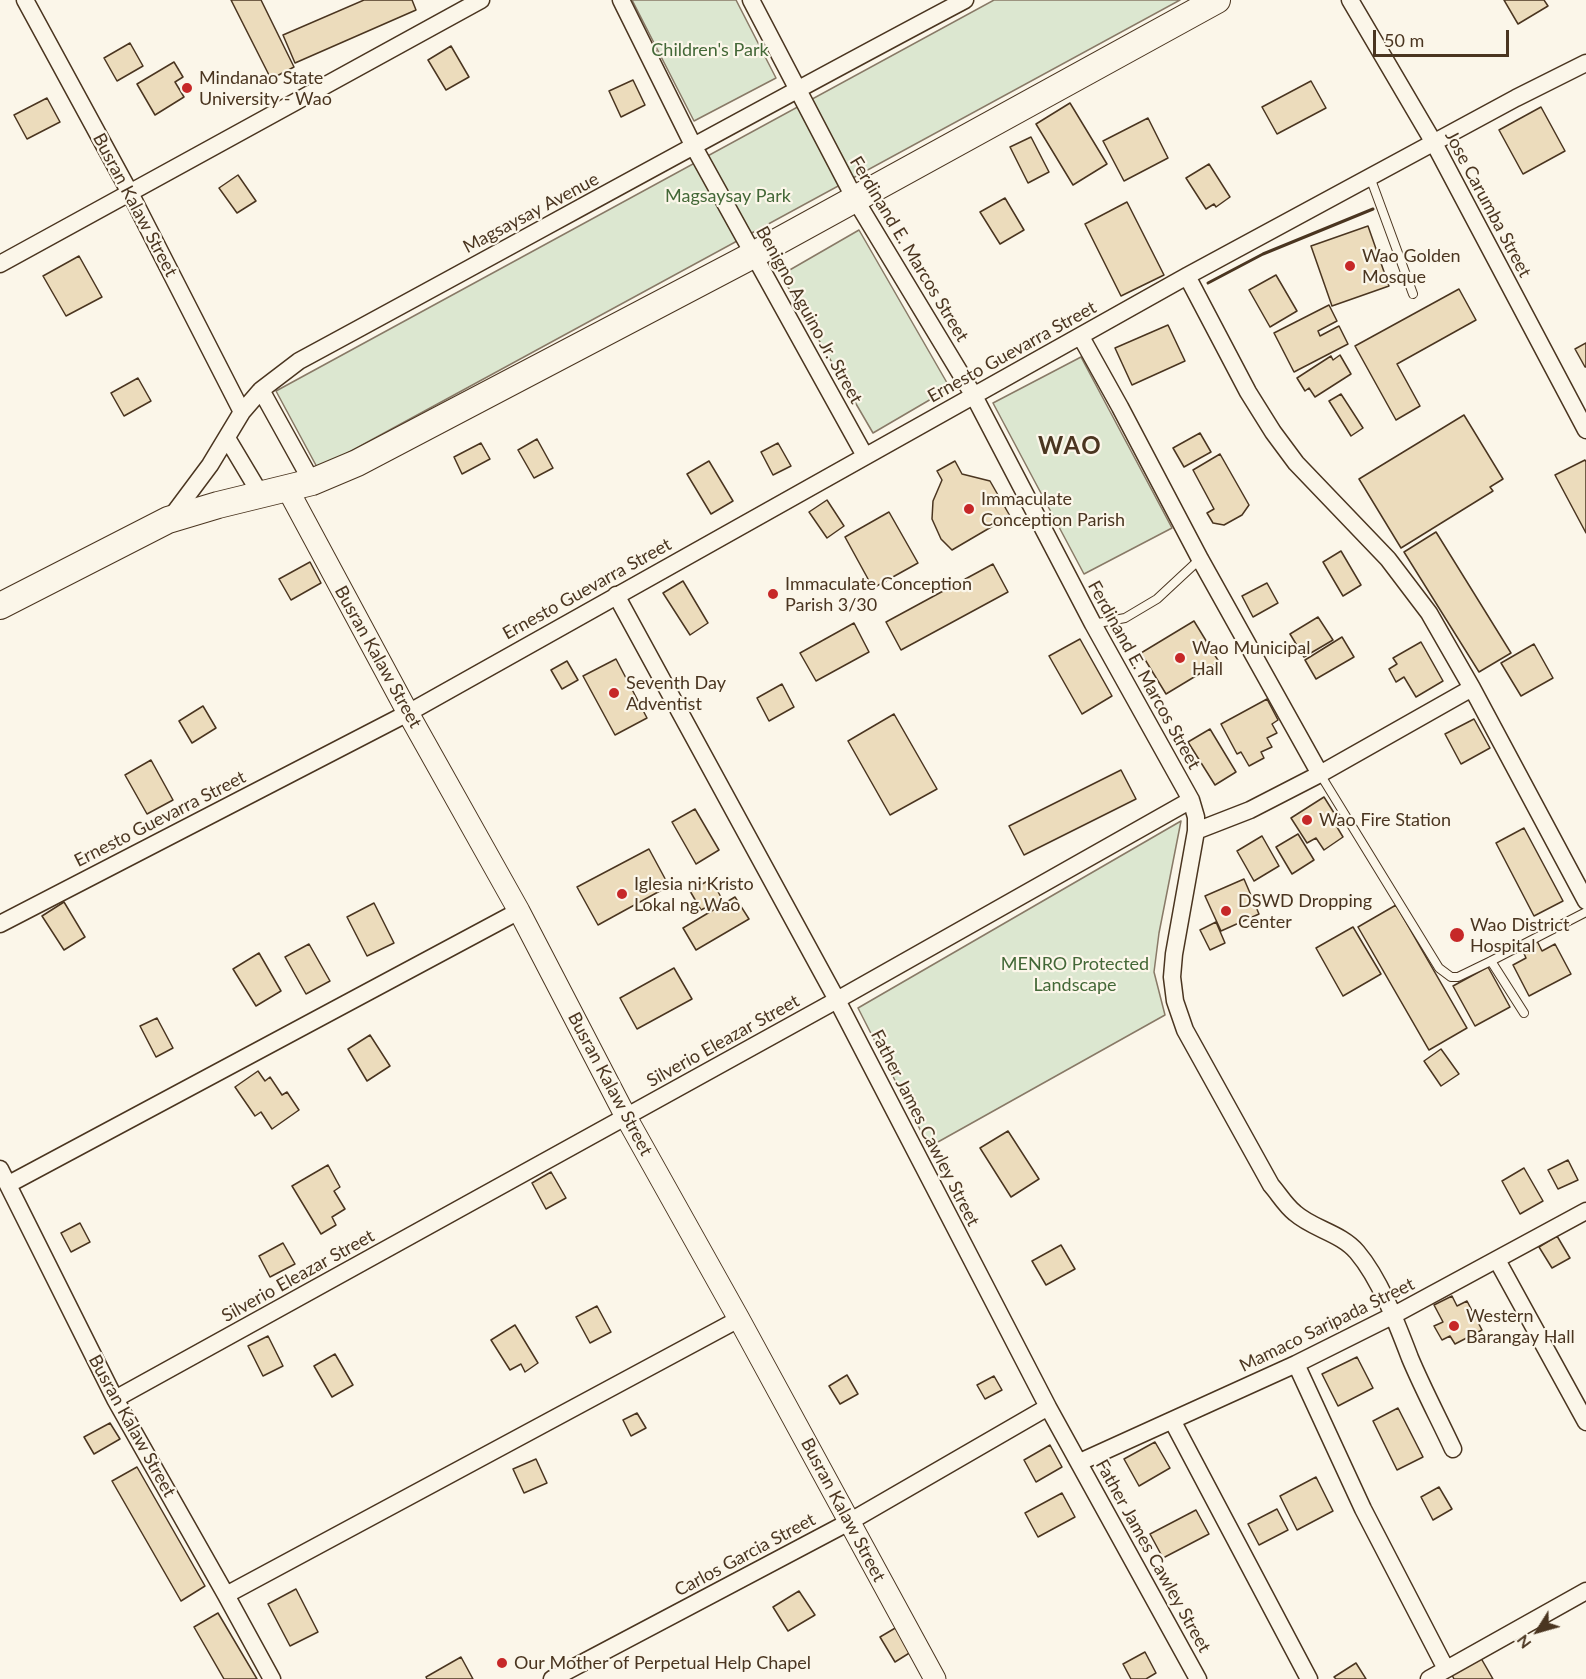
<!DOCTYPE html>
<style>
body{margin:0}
#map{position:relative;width:1586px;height:1679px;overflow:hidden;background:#fbf6e9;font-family:Lato,sans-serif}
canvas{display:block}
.north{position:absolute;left:1508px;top:1601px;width:60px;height:60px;-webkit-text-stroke:4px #fbf6e9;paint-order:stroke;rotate:233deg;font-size:16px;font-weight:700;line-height:24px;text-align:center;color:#4a3520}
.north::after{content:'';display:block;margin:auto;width:21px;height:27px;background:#4a3520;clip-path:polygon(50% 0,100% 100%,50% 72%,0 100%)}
.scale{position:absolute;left:1373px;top:30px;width:136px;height:27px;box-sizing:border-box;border:3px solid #4a3520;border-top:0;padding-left:8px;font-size:18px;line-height:21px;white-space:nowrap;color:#4a3520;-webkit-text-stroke:4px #fbf6e9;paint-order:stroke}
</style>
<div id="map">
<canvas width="1586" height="1679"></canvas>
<div class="north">N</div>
<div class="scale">50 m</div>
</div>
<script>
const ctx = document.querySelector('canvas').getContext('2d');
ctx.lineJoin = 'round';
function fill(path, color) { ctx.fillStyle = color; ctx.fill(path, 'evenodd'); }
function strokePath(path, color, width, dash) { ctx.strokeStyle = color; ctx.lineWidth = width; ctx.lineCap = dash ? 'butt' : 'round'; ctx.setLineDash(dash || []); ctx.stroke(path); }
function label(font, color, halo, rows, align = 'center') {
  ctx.font = font + ' Lato,sans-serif'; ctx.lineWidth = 4.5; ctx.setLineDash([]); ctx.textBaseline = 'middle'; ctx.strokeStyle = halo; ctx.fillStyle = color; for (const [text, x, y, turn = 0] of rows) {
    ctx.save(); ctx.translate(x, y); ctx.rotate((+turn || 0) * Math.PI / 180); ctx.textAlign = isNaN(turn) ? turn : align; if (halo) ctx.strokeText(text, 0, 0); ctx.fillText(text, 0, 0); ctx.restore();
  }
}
const green = new Path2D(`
 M632,0H736L776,78L694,121Z
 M994,0H1180L318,469L276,391Z
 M859,230L950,388L873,433L781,275Z
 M1081,357L1172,528L1084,574L993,403Z
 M1181,821L1159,933L1154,972L1165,1015L929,1147L858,1008Z`);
fill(green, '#dce7d0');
strokePath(green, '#887966', 1.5);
const building = new Path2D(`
 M231,0H261L294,67L271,79Z
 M364,0H412L416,10L295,63L283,35Z
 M1504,0H1544L1548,6L1518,24Z
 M130,43L143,66L117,81L104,58Z
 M451,46L469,77L446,90L428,60Z
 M174,62L183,77L175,82L184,97L155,115L137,84Z
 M633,80L645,105L621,117L609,91Z
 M1311,81L1326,108L1277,134L1262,107Z
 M47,98L60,122L27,139L14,115Z
 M1070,103L1107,164L1073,185L1036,124Z
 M1541,107L1565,151L1523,174L1499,130Z
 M1148,118L1168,158L1124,181L1103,141Z
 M1031,137L1049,172L1028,183L1010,147Z
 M1209,164L1230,197L1216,207L1214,204L1206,209L1186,178Z
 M238,175L256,201L237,213L219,188Z
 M1005,198L1024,230L1000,244L980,212Z
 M1127,202L1164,275L1121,296L1085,224Z
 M1368,226L1389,286L1332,306L1311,246Z
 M79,256L102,297L66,316L43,276Z
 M1276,275L1297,311L1270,327L1249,290Z
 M1459,289L1476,320L1397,364L1420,406L1396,420L1355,346Z
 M1329,305L1337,321L1318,331L1320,336L1339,326L1348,344L1294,372L1274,333Z
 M1168,325L1185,361L1132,385L1115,348Z
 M1586,343V367H1585L1575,349Z
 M1340,355L1351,374L1315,397L1309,388L1305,391L1297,378L1331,356L1333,360Z
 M138,378L151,401L124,416L111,393Z
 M1341,394L1363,428L1351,436L1329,401Z
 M1464,415L1503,479L1490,487L1493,491L1401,548L1359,479Z
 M1200,433L1211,452L1184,467L1173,448Z
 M537,439L553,468L534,478L518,450Z
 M481,443L490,459L462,474L454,457Z
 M778,443L791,466L773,475L761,452Z
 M1220,454L1249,505L1242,515L1224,525L1213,523L1207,513L1214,509L1193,470Z
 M1585,460L1586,462V533L1555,475Z
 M709,461L733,501L711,514L687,474Z
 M955,461L962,474L990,481L1010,516L952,550L941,539L932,519L933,501L942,480L937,471Z
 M827,500L844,526L827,538L809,512Z
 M889,512L918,563L873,588L845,537Z
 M1436,532L1511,653L1479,672L1404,552Z
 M1341,551L1361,585L1343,596L1323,562Z
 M310,562L321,583L291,600L279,579Z
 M993,564L1008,592L901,650L886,622Z
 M683,581L708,623L690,635L663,593Z
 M1267,583L1278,603L1253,617L1242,596Z
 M1318,617L1333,640L1304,657L1290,634Z
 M1194,621L1219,662L1166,694L1141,653Z
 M854,623L869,652L816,681L800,653Z
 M1342,637L1354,657L1316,679L1305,660Z
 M1080,639L1112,696L1082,714L1049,656Z
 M1421,642L1443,681L1416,697L1404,677L1396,682L1389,669L1397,664L1393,658Z
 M1534,644L1553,678L1521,696L1501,663Z
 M616,659L647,718L615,735L583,676Z
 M567,661L578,680L562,689L551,670Z
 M782,684L794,707L769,721L757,698Z
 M1267,699L1278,720L1272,724L1277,733L1267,738L1272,747L1261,752L1264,758L1249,766L1241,752L1237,754L1221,724Z
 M203,706L216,728L192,743L179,721Z
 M894,714L937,789L890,815L848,741Z
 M1474,719L1490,748L1461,764L1445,734Z
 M1210,729L1236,772L1215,785L1188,742Z
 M151,760L173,800L147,814L125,775Z
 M1121,770L1136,799L1024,855L1009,826Z
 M1324,797L1341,824L1337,827L1343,837L1324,850L1316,838L1307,843L1291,818Z
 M695,809L719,850L696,864L672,822Z
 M1524,828L1563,901L1534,916L1496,843Z
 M1298,834L1314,860L1292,874L1276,847Z
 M1262,836L1279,866L1254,881L1237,851Z
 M649,849L669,886L598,925L577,887Z
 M711,879L722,899L701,910L690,891Z
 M1244,879L1259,914L1221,931L1205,896Z
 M735,897L749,919L696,950L683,928Z
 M64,902L85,937L64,950L42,916Z
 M374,903L394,943L367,956L347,917Z
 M1396,905L1467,1028L1429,1050L1358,927Z
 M1216,922L1225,943L1210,950L1200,930Z
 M1353,927L1381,974L1343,996L1316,948Z
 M1537,941L1542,951L1555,944L1571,974L1529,996L1513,965L1526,958L1522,949Z
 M309,944L330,981L306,994L285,957Z
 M259,953L281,991L256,1006L233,969Z
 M1488,967L1510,1007L1475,1026L1453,986Z
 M674,968L692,999L637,1029L620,998Z
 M157,1018L173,1048L156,1057L140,1026Z
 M370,1035L390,1066L367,1081L348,1049Z
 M1441,1049L1459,1074L1441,1086L1424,1061Z
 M258,1071L265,1081L270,1077L282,1095L287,1092L299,1110L272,1129L261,1112L255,1116L235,1087Z
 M1008,1131L1039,1179L1011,1197L980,1148Z
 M1568,1160L1578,1180L1558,1189L1548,1170Z
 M328,1165L340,1187L334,1191L345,1209L332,1217L336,1225L321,1234L292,1186Z
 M1524,1168L1543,1201L1520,1214L1502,1181Z
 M551,1172L566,1198L546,1209L532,1183Z
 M80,1223L90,1242L71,1252L61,1233Z
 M1557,1236L1570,1258L1552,1268L1539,1247Z
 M283,1243L295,1264L270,1277L259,1256Z
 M1061,1245L1075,1269L1046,1285L1032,1261Z
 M1452,1296L1457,1306L1467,1301L1482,1330L1455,1344L1450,1336L1442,1340L1434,1326L1443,1322L1434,1305Z
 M597,1306L611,1332L590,1343L576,1317Z
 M515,1325L538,1363L525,1372L521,1364L510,1370L491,1340Z
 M268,1336L283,1366L263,1376L248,1346Z
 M335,1354L353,1385L332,1397L314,1366Z
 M1357,1357L1373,1388L1338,1406L1322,1374Z
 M847,1375L858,1394L840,1404L829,1386Z
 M994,1376L1002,1390L985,1399L977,1385Z
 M1398,1408L1423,1457L1397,1470L1373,1421Z
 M637,1413L646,1428L631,1436L623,1420Z
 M110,1423L120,1439L94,1454L84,1437Z
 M1155,1442L1170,1468L1139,1486L1124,1459Z
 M1050,1445L1062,1467L1036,1482L1024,1460Z
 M536,1459L547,1483L524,1493L513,1469Z
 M137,1467L205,1586L181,1601L112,1481Z
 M1316,1477L1333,1511L1297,1530L1280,1496Z
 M1439,1487L1452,1509L1433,1520L1421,1497Z
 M1062,1493L1075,1517L1038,1537L1025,1513Z
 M1277,1509L1288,1530L1259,1545L1248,1524Z
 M1196,1510L1209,1534L1163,1558L1150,1534Z
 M296,1589L318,1632L290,1646L268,1604Z
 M799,1591L815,1615L788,1631L773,1607Z
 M218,1613L257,1679H224L194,1627Z
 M897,1627L911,1652L895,1662L880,1637Z
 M1145,1652L1156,1673L1146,1679H1131L1123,1664Z
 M1478,1653L1493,1679H1454L1449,1669Z
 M461,1657L473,1679H427L426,1677Z
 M1356,1663L1366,1679H1336L1334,1677Z`);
fill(building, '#ecdcbc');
strokePath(building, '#4a3520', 1.5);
const service = new Path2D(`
 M1370,177L1413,294
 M1093,624L1125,618L1157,599L1200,559
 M1320,774L1439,968L1451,977H1458L1491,961L1586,912
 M1491,961L1524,1013`);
const minor = new Path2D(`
 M25,0L130,193L242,412
 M621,0L694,147L865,456
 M751,0L855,199L974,396L1093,624L1191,800L1196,817V831L1174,954L1172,977L1175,1001L1185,1030L1271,1185C1279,1194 1285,1205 1295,1213C1313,1229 1341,1233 1357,1252C1380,1279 1397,1324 1410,1358C1423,1389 1439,1419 1453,1449
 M1350,0L1434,143L1586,430
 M0,264L481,0
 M1187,276L1248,392L1273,432L1296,463L1388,559L1429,613L1472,688L1586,901
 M1081,337L1120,407L1200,559L1320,774
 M261,390L312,482
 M227,438L261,495
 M169,520L210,465L242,412L261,390L299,361C521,241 742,118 965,0
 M616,595L837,1000L1048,1407L1198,1679
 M1196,831L1250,810L1320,774L1472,688
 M0,924L408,713L1187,276L1516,98L1586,63
 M0,1169L115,1399L226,1595L272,1679
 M9,1184L519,911
 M1497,1260L1586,1422
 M1296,1364L1363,1509L1446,1669
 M115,1399L837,1000L1191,800
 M1173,1422L1309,1679
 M1080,1462L1296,1364L1394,1315L1586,1211
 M226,1595L739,1319
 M552,1679L849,1522L1048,1407
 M1429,1679L1586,1591`);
const tertiary = new Path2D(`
 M287,488L408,713L519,911L626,1117L739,1319L935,1679`);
const primary = new Path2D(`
 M0,606L168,520L218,505L312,482L357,463L753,255L1217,0`);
strokePath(service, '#4a3520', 10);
strokePath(minor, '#4a3520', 19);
strokePath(tertiary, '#4a3520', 23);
strokePath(primary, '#4a3520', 28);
strokePath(service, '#fbf6e9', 8);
strokePath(minor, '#fbf6e9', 16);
strokePath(tertiary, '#fbf6e9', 21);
strokePath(primary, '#fbf6e9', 26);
strokePath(new Path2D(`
 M1208,283L1263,254L1373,209`), '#4a3520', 3);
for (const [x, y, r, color] of [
 [187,88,6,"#c62828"],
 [1350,266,6,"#c62828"],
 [969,509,6,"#c62828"],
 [773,594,6,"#c62828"],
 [1180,658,6,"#c62828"],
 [614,693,6,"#c62828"],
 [1307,820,6,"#c62828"],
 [622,894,6,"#c62828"],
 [1226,911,6,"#c62828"],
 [1457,935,8,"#c62828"],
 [1454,1326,6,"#c62828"],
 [502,1663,6,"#c62828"]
]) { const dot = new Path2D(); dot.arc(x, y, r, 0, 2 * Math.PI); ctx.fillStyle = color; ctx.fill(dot); strokePath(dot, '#fbf6e9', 2); }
label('18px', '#436837', '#fbf6e9', [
 ["Children's Park",710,50],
 ["Magsaysay Park",728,196],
 ["MENRO Protected",1075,964],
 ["Landscape",1075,985]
]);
label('18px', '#4a3520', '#fbf6e9', [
 ["Mindanao State",199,78],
 ["University - Wao",199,99],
 ["Wao Golden",1362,256],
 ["Mosque",1362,277],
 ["Immaculate",981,499],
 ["Conception Parish",981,520],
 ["Immaculate Conception",785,584],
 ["Parish 3/30",785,605],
 ["Wao Municipal",1192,648],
 ["Hall",1192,669],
 ["Seventh Day",626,683],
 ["Adventist",626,704],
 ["Wao Fire Station",1319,820],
 ["Iglesia ni Kristo",634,884],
 ["Lokal ng Wao",634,905],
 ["DSWD Dropping",1238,901],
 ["Center",1238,922],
 ["Wao District",1470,925],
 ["Hospital",1470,946],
 ["Western",1466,1316],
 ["Barangay Hall",1466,1337],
 ["Our Mother of Perpetual Help Chapel",514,1663]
], 'left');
label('18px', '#4a3520', '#fbf6e9', [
 ["Jose Carumba Street",1488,204,62],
 ["Busran Kalaw Street",135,205,62],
 ["Magsaysay Avenue",531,213,-28],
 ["Ferdinand E. Marcos Street",909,249,59],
 ["Benigno Aguino Jr. Street",809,315,61],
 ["Ernesto Guevarra Street",1012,352,-29],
 ["Ernesto Guevarra Street",587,589,-29],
 ["Busran Kalaw Street",378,657,61],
 ["Ferdinand E. Marcos Street",1144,675,61],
 ["Ernesto Guevarra Street",160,819,-27],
 ["Silverio Eleazar Street",723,1041,-29],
 ["Busran Kalaw Street",610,1084,62],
 ["Father James Cawley Street",925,1128,63],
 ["Silverio Eleazar Street",298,1276,-29],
 ["Mamaco Saripada Street",1327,1325,-26],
 ["Busran Kalaw Street",132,1426,61],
 ["Busran Kalaw Street",843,1510,62],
 ["Carlos Garcia Street",745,1555,-28],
 ["Father James Cawley Street",1153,1556,61]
]);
ctx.letterSpacing = '1.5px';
label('bold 24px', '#4a3520', '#fbf6e9', [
 ["WAO",1070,446]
]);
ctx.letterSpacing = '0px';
</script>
